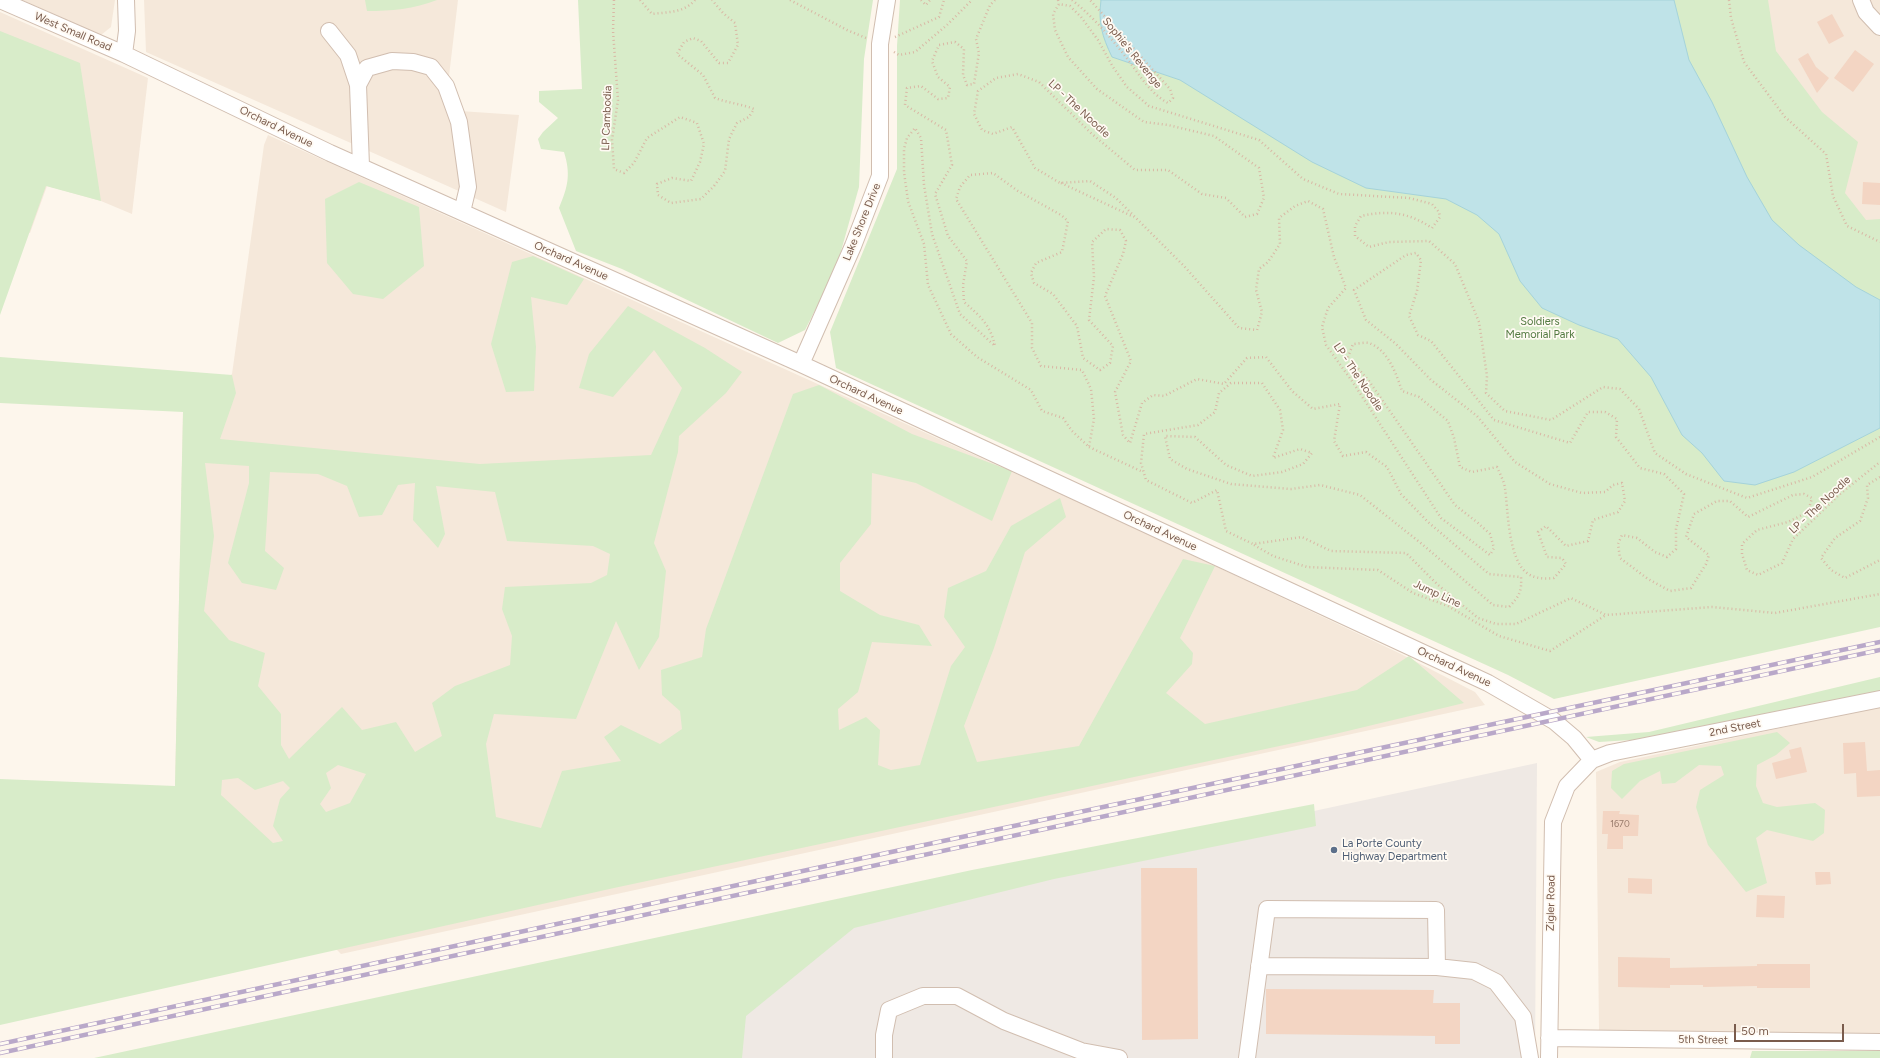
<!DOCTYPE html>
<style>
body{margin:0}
#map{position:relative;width:1880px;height:1058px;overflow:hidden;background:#fdf6ec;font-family:Figtree,sans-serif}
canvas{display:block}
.scale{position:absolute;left:1734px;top:1024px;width:110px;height:18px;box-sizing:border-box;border:2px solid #7a5c4d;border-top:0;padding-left:5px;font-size:12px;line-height:14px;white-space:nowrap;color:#7a5c4d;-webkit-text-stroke:3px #fffaf3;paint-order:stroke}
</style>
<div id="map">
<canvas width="1880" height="1058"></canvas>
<div class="scale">50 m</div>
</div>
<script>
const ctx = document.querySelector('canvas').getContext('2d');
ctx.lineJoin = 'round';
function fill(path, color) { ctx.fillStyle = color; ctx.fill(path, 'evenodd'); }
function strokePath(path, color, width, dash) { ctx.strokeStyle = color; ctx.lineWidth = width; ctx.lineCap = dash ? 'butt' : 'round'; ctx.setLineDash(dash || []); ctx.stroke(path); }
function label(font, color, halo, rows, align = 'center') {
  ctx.font = font + ' Figtree,sans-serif'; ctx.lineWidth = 3.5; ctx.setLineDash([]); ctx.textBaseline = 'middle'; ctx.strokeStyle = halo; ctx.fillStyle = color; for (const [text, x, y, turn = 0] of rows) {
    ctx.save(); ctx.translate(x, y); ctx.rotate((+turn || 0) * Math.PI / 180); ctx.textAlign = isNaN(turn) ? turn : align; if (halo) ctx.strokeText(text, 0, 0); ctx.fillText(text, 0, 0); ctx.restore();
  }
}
fill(new Path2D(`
 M22,0H115L111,27L101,35Z
 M144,0H458L445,110L519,115L506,212L146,52Z
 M1749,0H1880V246L1847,212Z
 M0,12L148,78L132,214L101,201L47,186L30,233L0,223Z
 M268,135L1118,520L1399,653L1475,692L1485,705L341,954L175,786L183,412L232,374L264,145Z
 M1880,707V1036L1599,1030L1596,772L1620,762Z`), '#f5e8da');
fill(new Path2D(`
 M1537,763L1535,1058H722L724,938Z`), '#efe9e4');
fill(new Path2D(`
 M365,0H437C414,9 391,11 367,11Z
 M578,0H873L864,59L859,187L836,269L805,330L778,343L622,269L576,251L559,208C568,186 571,175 564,152L541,149L538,139L543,132L558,118L539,102V91L582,89Z
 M900,0H1768L1776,51L1822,112L1858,142L1845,193L1866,220L1880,219V627L1554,699L1508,675L836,368L830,332L897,169V46Z
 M0,31L80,63L101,201L46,186L0,315Z
 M359,182L419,207L424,266L383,299L353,294L327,263L325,199Z
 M533,256L584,279L567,305L531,297L536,347L534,391L506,392L491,344L512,262Z
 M628,306L705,348L742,372L726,393L679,436L678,452L654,543L666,571L659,637L639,670L616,621L576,719L494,714L486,744L496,817L541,828L562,771L621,761L604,737L621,725L660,744L682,729L680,711L662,695L661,670L702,657L706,629L793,394L819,385L912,434L1012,471L992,521L916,483L872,473L871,524L840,563V591L880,615L919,625L932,646L872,642L858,692L838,709L839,730L866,717L880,730L878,765L891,770L920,765L951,666L965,647L944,617L948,588L986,571L1011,526L1060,498L1066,517L1025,552L994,648L964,726L977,762L1079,746L1183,559L1215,566L1180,638L1193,653L1192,664L1166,693L1205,724L1357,690L1409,656L1464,703L1331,735L614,888L0,1025V779L175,786L183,412L0,403V357L232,375L236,393L220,439L480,464L651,455L682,388L654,350L613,397L579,388L589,354ZM205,463L249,466V483L228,563L242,583L276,590L284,568L265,551L270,472L318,474L347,486L359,517L382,515L398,485L415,483L413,520L438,548L445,534L436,486L495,492L507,541L593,546L610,554L607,575L591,583L505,587L502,609L512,636L510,665L455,686L432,703L442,736L415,752L396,722L362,730L342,707L289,759L281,745V714L258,686L265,653L229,640L204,611L214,536ZM338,765L366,774L350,803L326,812L320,804L331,788L326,773ZM238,778L255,790L283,781L290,788L280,799L273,826L283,841L273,843L221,795L222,780Z
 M1880,677V691L1647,739L1599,742L1586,737L1649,732Z
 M1777,732L1790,743L1776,755L1757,765L1756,786L1763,803L1777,807L1815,803L1825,810L1824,833L1813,841L1767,830L1756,838L1767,883L1746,892L1708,845L1696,807L1700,790L1724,775L1721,766L1699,765L1675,783L1662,784L1660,771L1640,781L1622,799L1611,788L1612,771L1624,764Z
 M1314,804L1316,826L1054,879L854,928L746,1016L742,1058H94L972,870Z
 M1752,1051H1880V1058H1750Z`), '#d8ecc9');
const water = new Path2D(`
 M1101,0H1674L1689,60L1712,102L1747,177L1772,220L1799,245L1856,287L1880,300V428L1794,472L1755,485L1724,481L1702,453L1682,435L1651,377L1618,339L1579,325L1542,308L1520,281L1499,234L1477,215L1446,199L1366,188L1312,162L1180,80L1112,57C1102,36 1098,23 1101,0Z`);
fill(water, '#bfe3e8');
strokePath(water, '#a5d3da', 1);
fill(new Path2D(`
 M1832,14L1844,36L1829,44L1817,22Z
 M1855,50L1874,64L1853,92L1834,78Z
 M1808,53L1816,67L1829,78L1817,93L1798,59Z
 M1863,182L1880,183V205L1862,204Z
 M1865,742L1867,771L1880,770V796L1857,797L1856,773L1844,774L1843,743Z
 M1801,747L1807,772L1776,779L1772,763L1791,758L1789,750Z
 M1603,811H1620L1619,814L1639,815L1638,836H1623V849H1607L1608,834H1602Z
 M1141,868H1197L1198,1039L1142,1040Z
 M1815,872H1830L1831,884L1816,885Z
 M1628,878L1652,879V894L1628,893Z
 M1757,895L1785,896L1784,918L1756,917Z
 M1618,957L1670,958V968L1757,966V964H1810V988H1757V986L1703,987V985H1670V988L1618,987Z
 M1266,989L1434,990L1433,1003H1460V1044H1435V1036L1266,1034Z`), '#f3d5c3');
const minor = new Path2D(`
 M0,0L124,54L330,153L801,364L1488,683L1554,721L1574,738L1592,760
 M1861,0L1866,12L1880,27
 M329,31L348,55L358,85
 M124,54L127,31L126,0
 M361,166L358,85L367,68L392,61L413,62L431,67L446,86L459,122L468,187L462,212
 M801,364L853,246L880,176V44L887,0
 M1259,966L1437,967L1474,971L1496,982L1523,1017L1530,1058
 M1549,1038L1880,1042
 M884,1058V1035L889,1010L923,996H957L1004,1021L1081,1051L1119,1058
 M1247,1058L1267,909L1436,910L1437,967
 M1549,1058L1553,822L1567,786L1592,760L1610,753L1880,699`);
strokePath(minor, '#d1beb0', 18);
strokePath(new Path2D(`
 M614,0L613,31L618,100L612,140L614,169L624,173L634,163L647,138L680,117L697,123L704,144L700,162L691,181L672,178L657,184L658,195L671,203L701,199L714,186L725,171L729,139L737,123L749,117L754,109C742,104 728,103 715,98L703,75L677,54L684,42L693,38L701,41L719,63H728L738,45L735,23L723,13L712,0
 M640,0L652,14C667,12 684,13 695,0
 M790,0L847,30L866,38
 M921,0L926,5L930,0
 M995,0L990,5L976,39L979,53L974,84L967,85L963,75L964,49L955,42L939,45L932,61L938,77L950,87L948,98L938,99L921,86L907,88L905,105L946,130L952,165L935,194L948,236L967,261L963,285L964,302C980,316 990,324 995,346L960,314L932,234L924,185L921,138L915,128L907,138L904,149V172L908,201L924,244L928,285L951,334L977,357L1031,390L1042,411L1063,418L1072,431L1089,447L1094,419L1091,389L1082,370L1041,366L1032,348V323L956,199L960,187L970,175L993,173L1018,191L1061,215L1068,221L1062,252L1036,263L1031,273L1034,283L1053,294L1077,326L1083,358L1100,370L1110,363L1113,346L1089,320L1094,277L1092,242L1106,229L1120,230L1126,241L1123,254L1105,296L1131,361L1115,392L1123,435L1130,443L1142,403L1153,395L1164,396L1197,379L1224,384L1247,358L1266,357L1292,391L1313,409L1340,404L1334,441L1343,456L1366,452L1387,467L1401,494L1428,522L1489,574L1521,577C1522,591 1519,597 1509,607L1493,605L1422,544L1360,495L1320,485L1291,489L1231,484L1187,469L1170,459L1165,436L1195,437L1226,465L1252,476L1282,472L1303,464L1312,453L1300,449L1273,458L1283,430L1280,410L1262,383H1231L1219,393L1215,412L1198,425L1144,434L1141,463L1146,480L1192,503L1217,490L1226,531L1253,544L1302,537L1331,551L1406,553L1438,585L1478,618L1496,624H1516L1571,598L1606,615L1712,607L1775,613L1880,594
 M1058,0L1059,4
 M1072,0C1092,16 1109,35 1125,56C1138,72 1149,93 1168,103L1173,98L1170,89L1090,0
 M1729,0L1731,18L1744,62L1785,117L1826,154L1833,196L1847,226L1880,242
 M895,37L939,17L944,0
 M894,52L899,55L915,52L947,25L972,0
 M1061,183L1134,217
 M1880,437L1812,477L1747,498L1686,474L1655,453L1639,409L1620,389L1603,387L1551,420L1505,411L1486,393L1487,376L1479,322L1455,264L1429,241L1389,242L1369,247L1355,236V226L1361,216C1388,210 1408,212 1432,228L1440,217L1439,212L1432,204L1409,198L1339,194L1303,179L1259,140L1149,106L1127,87L1113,67L1098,40L1081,17L1070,6L1059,4L1053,14L1055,30L1068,57L1097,89L1144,122L1168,125L1214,136L1259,168L1264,198L1257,214L1245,217L1226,198L1202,194L1168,170H1135L1092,134L1039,82L1018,74L996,78L978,91L974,114L982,130L993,134L1012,127L1035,168L1060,183L1090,181L1116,198L1184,266L1239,328L1257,330L1262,312L1256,290L1259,269L1268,262L1280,244L1279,218L1295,206L1308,201L1323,209L1334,257L1346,288L1328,308L1322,327L1326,345L1352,381L1441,518L1490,555L1494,548L1490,534L1478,523L1455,505L1369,381L1348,357L1353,344C1357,344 1364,342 1369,343C1388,350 1396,373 1402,391L1419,397L1448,421L1454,438L1460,467L1472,472L1497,467C1500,474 1504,481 1505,488C1508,510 1508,559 1527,573C1535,579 1545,579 1554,578L1566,564L1562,558L1547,557L1538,532L1546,526L1566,546L1588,541L1593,520L1618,512L1625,501L1622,483L1613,485L1605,492L1582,493L1550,484L1515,462L1477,416L1431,380L1396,344L1366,320L1354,290L1406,255L1416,253L1421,260L1417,291L1409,316L1418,335L1431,341L1494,420L1570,443L1588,412H1605L1617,419L1616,437L1640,468L1664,474L1684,494L1676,529V549L1667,557L1655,552L1637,538L1622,535L1618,544L1620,558L1648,579L1670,591L1691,588L1706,564L1709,555L1686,537L1694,514L1717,501H1730L1748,517L1793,495L1804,494L1812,498L1808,512L1788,522L1757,530L1742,544V554L1747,570L1758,575L1782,563L1793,539L1840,494L1880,462
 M1089,447L1143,472
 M1880,477L1867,485L1868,498L1860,521L1835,538L1821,558L1831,570L1845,578L1880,560
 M1254,545L1273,556L1307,567L1378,570L1413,593L1448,606L1499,636L1550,651L1606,615`), '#d9b8a5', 2.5, [1, 3]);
strokePath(minor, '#fff', 16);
const rail = new Path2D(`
 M0,1044L863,858L1880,642
 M0,1053L1880,650`);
strokePath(rail, '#b9a8c9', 4.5);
strokePath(rail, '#fffaf3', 3, [9]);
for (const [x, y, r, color] of [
 [1334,850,4,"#5c6f8a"]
]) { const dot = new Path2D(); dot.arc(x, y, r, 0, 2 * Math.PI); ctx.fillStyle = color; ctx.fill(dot); strokePath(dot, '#fffaf3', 1.5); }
label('9px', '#987a6a', null, [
 ["1670",1620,824]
]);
label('11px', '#7a5c4d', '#fffaf3', [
 ["West Small Road",73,32,23],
 ["Sophie's Revenge",1132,53,51],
 ["LP - The Noodle",1079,109,43],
 ["LP Cambodia",607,118,-88],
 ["Orchard Avenue",276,127,26],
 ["Lake Shore Drive",862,222,-68],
 ["Orchard Avenue",571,261,24],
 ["LP - The Noodle",1358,377,56],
 ["Orchard Avenue",866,395,25],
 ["LP - The Noodle",1820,505,-43],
 ["Orchard Avenue",1160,531,25],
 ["Jump Line",1437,594,25],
 ["Orchard Avenue",1454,667,25],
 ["2nd Street",1735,728,-11],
 ["Zigler Road",1551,903,-89],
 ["5th Street",1703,1040,1]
]);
label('11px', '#537a41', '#fffaf3', [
 ["Soldiers",1540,322],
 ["Memorial Park",1540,335]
]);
label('11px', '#4e5e75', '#fffaf3', [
 ["La Porte County",1342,844],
 ["Highway Department",1342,857]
], 'left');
</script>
